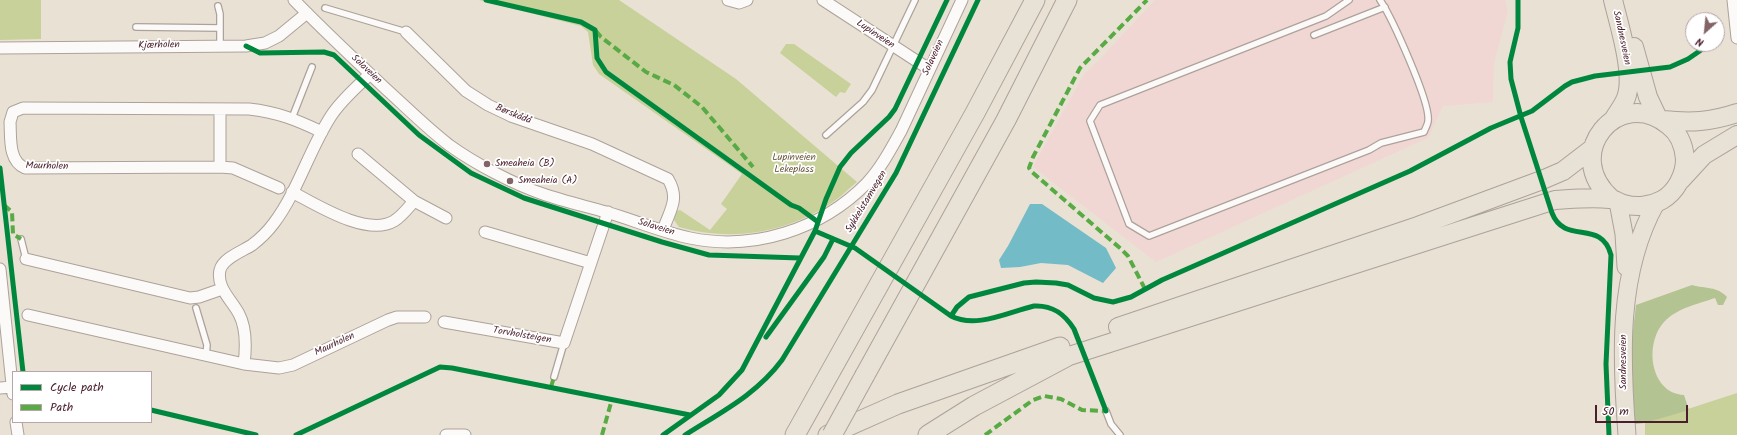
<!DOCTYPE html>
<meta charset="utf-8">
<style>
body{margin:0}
#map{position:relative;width:1737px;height:435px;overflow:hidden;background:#e9e1d3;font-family:Kalam,sans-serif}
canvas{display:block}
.legend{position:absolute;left:12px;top:371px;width:140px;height:52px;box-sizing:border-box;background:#fff;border:1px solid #b7a5aa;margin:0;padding:5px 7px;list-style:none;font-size:12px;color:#4a1f2b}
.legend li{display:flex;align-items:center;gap:8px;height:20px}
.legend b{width:20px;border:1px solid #b7a5aa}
.north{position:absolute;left:1685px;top:12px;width:40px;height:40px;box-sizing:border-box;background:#fff;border:1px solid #b7a5aa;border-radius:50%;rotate:207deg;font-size:11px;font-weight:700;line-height:16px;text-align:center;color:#4a1f2b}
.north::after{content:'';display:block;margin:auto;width:14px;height:18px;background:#826366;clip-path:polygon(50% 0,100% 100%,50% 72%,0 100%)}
.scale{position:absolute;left:1595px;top:405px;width:93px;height:18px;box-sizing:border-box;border:2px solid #4a1f2b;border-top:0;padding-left:5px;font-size:12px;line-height:14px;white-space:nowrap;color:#4a1f2b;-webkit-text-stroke:3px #fff;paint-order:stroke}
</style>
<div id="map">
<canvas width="1737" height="435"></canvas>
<ul class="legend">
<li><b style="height:5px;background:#00873e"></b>Cycle path</li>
<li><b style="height:5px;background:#57aa44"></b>Path</li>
</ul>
<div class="north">N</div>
<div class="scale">50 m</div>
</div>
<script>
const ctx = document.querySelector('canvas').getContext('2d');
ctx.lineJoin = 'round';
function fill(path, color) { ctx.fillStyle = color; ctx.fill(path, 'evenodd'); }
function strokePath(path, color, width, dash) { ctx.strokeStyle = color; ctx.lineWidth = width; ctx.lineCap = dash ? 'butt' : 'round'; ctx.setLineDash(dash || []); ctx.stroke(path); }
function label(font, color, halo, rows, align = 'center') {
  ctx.font = font + ' Kalam,sans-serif'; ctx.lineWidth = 3.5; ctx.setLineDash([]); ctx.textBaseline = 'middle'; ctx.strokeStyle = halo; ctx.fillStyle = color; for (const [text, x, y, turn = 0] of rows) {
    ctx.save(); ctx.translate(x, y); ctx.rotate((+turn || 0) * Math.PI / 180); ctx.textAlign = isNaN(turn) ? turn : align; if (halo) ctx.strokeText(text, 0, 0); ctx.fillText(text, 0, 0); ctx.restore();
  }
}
fill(new Path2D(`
 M1155,0H1505L1508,11L1494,63L1493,102L1443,106L1428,138L1156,262L1033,167L1084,74L1098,61Z`), '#f1d7d3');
fill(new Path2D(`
 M0,0H41V39L0,40Z
 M479,0H619L736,79L857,182C848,189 840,198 830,204C785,233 732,242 679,227L674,220L676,211L680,210L710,230L727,209L721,204L742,174L599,74L593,65L588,32L581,26Z
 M786,44H794L851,84L845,93L840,92L836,97L780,53Z
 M1737,393V435H1645V423Z`), '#c7d199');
fill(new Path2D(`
 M1692,285C1706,289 1717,286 1727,297L1723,305H1718L1715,298C1698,304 1677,308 1664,322C1644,344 1650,393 1684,395L1689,410L1645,423L1635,424L1631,348L1636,305Z`), '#b4c392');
fill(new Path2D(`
 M1030,204H1042L1106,248L1116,268L1103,283L1068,265L1041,263L1020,267L1001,268L999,260L1008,246Z`), '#73bbc6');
const service = new Path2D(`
 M1349,0L1326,16L1100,105L1090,121L1129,224L1149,236L1369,150L1381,143L1424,132C1425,129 1428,124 1428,121C1431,103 1391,16 1380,0
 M218,6L220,14V46
 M325,8L406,32
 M136,27L220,28
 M1314,35L1385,7
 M292,118L312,67
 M826,135L863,102L872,90L915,0
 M21,239L26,259
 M196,308L207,345L206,355
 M554,377L564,343
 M1106,411L1111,424L1120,435`);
const minor = new Path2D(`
 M294,0C324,31 355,60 386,89C407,108 427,128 449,145C474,163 513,184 543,194C563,201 585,206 606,212C634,220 661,232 690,238C753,251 821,230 867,183C881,168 891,149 901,131L962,0
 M728,0L739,3L747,0
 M823,0L929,69
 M1733,0L1737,38
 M406,32L466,91L488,105L511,116L592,144L668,179C680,199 670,210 663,230
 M0,48L246,46L265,43L279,36L307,13
 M220,167V110
 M279,188L233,168L220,167L25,168C8,161 11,137 10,122L13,112L23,108L249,109C277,112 297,120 322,132
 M292,192C317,205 367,237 394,221C402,216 408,208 414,201L358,154
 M414,201L446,218
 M485,232L591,263
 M26,259L190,298L199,297L222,289
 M0,269L13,394
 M28,315L244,364L279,368L293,365L388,320L397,317H425
 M444,322L564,343L608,212
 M244,364C246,348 247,329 239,314C232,300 216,288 220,270C223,258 243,251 252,245C260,239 268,231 274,223C298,191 309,150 331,116C341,100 357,87 370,74
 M0,388L12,387
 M16,422L18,435
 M446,435H465`);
const primary = new Path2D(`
 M1618,202L1624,234L1626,267
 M1627,435C1621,358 1617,273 1656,203`);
const trunk = new Path2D(`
 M1634,47L1648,97L1658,118
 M1613,120C1617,113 1623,106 1626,98C1635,75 1619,25 1613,0
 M1663,120C1691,123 1710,122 1737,113
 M1681,180L1704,155L1737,135
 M1118,327L1418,226L1542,180L1563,171L1593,148
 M1066,357L1555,200C1573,199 1591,197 1610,199C1615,199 1619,203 1624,204C1636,208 1651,206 1662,200C1676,192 1685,175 1685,159C1684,146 1679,133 1668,125C1619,85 1560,154 1612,199`);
const motorway = new Path2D(`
 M865,375L1006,120L1067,0
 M795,435L975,113L1035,0
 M828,435L898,404L1060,347
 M928,435L974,406L1066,357`);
strokePath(service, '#aca29b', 8);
strokePath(minor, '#aca29b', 13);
strokePath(primary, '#aca29b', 19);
strokePath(trunk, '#aca29b', 20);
strokePath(motorway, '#aca29b', 21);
strokePath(service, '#fcfaf8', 5.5);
strokePath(minor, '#fcfaf8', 11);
strokePath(primary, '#e8e1d5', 17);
strokePath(trunk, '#e8e1d5', 18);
strokePath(motorway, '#e8e1d5', 19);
const motorwayBridge = new Path2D(`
 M832,435L865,375`);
strokePath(motorwayBridge, '#aca29b', 21, []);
strokePath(motorwayBridge, '#e8e1d5', 19);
strokePath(new Path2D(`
 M596,31L601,37L646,72L674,85L702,107L753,167
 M4,205L12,212L13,234L21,239
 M1145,289L1128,256L1121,249L1032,172L1029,168L1033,157L1080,68L1147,0
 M551,387L554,377
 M602,435L612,399
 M985,435L1033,400L1044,396L1061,399L1082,410L1106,411`), '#57aa44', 4, [8, 4]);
strokePath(new Path2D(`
 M486,0L581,22L595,30L597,58L606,72L791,205L799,208L818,222
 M1518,0V28L1510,62L1511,79L1521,117L1552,213C1565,246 1601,218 1611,255L1606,364L1609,435
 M246,46L260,53L324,52L334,55L419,135L471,173L524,198L662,242L709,255L800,258
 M0,168L23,372
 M815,231L855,248L951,316C976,329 1008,312 1034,306C1052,305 1064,313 1074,329L1106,411
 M951,316L957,307L969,297L1024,283L1036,282L1056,283L1068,285L1094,298L1113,302L1131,297L1162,280L1410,171L1491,128L1532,111L1565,86L1572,82L1595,76L1670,67L1688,59L1704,48L1715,44
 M766,337L824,257L833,239
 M151,410L256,435
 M296,435L440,367L452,368L690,415
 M663,435L719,395L742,370L815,231L826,199L840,167L851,153L889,117L895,109L947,0
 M685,435C721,412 756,395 782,360L896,173L978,0`), '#00873e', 5);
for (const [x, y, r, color] of [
 [487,164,4,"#826366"],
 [510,181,4,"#826366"]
]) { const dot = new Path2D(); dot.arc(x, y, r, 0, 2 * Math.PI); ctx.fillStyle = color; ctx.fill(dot); strokePath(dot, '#fff', 1.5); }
label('10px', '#4a1f2b', '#fff', [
 ["Lupinveien",875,35,34],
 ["Sandnesveien",1621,38,78],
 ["Kjærholen",159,46,-1],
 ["Solaveien",934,58,-65],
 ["Solaveien",366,70,43],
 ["Børskådå",513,115,22],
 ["Maurholen",47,167,1],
 ["Sykkelstamvegen",867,202,-59],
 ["Solaveien",656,228,17],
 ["Torvholsteigen",522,336,10],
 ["Maurholen",335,345,-25],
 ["Sandnesveien",1624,362,-90]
]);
label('10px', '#6c5941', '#fff', [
 ["Lupinveien",794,158],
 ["Lekeplass",794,170]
]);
label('10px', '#4a1f2b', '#fff', [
 ["Smeaheia (B)",495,164],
 ["Smeaheia (A)",518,181]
], 'left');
</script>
